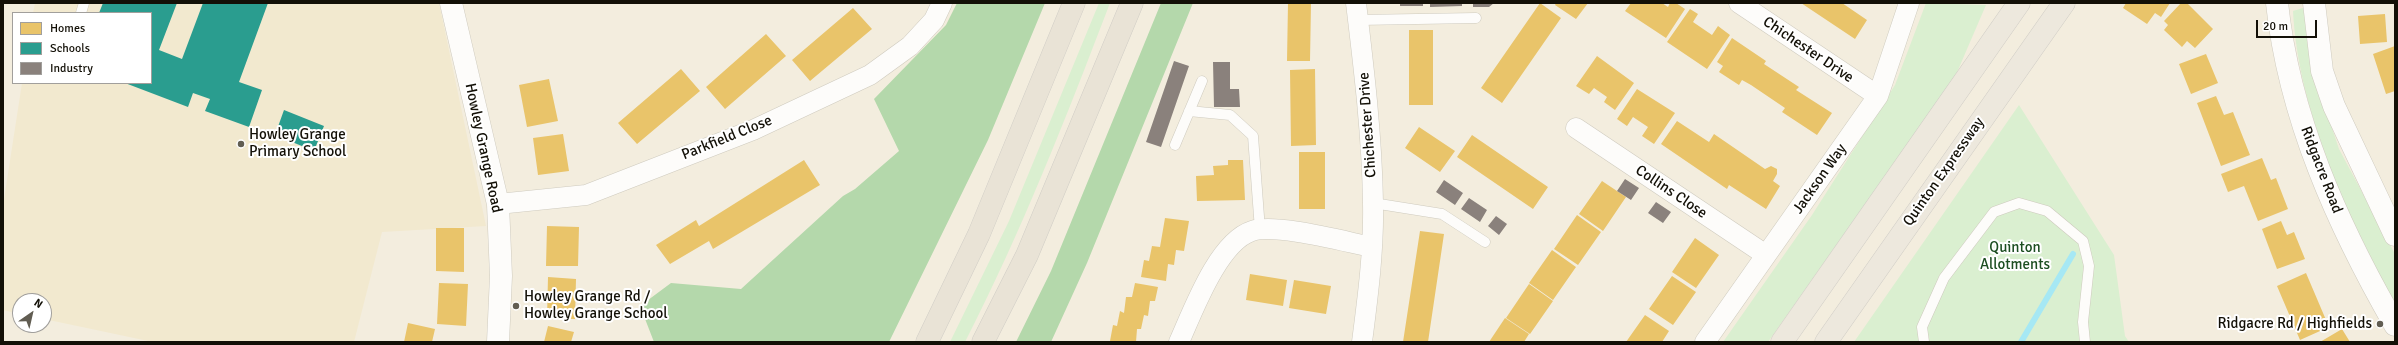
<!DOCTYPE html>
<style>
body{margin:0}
#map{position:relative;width:2398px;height:345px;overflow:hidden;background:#f3edde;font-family:Signika,sans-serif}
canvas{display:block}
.frame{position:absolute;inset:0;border:4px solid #131007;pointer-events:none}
.legend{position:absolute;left:12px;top:12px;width:140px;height:72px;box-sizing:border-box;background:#fff;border:1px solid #a19f9c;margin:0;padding:5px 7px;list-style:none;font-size:12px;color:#131007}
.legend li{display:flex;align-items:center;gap:8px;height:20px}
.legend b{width:20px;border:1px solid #a19f9c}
.north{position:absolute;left:12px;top:293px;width:40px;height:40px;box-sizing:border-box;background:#fff;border:1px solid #a19f9c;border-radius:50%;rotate:34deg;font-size:11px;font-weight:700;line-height:16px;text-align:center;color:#131007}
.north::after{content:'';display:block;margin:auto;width:14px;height:18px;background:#615d52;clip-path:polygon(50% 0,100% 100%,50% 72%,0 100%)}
.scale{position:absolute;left:2256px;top:20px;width:61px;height:18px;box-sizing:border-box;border:2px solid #131007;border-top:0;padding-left:5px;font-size:12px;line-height:14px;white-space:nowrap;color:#131007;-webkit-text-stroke:3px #fff;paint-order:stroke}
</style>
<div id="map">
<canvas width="2398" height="345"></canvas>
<div class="frame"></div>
<ul class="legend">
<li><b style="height:11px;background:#e9c46a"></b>Homes</li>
<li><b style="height:11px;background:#2a9d8f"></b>Schools</li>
<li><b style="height:11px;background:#8a817c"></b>Industry</li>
</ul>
<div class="north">N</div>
<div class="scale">20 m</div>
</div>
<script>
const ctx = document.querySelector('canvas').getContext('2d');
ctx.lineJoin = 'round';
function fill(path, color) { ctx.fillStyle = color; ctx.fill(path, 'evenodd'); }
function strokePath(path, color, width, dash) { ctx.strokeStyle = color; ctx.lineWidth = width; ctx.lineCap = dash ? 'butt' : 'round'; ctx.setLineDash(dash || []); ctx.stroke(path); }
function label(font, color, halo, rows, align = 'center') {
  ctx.font = font + ' Signika,sans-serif'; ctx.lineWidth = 4; ctx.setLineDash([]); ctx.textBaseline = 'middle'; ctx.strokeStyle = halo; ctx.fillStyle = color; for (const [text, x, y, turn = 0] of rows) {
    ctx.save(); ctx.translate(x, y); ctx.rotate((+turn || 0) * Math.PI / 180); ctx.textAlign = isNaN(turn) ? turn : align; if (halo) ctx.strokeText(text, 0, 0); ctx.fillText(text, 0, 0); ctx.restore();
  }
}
fill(new Path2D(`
 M35,3H439L486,226L382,232L354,342H153L44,319V301H20V314L3,310V206L22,83H151V13H33Z`), '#f2e9cf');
fill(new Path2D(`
 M1099,3H1110C1066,118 1021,233 965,342H950L1009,221Z
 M1926,3L1986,5L1955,77L1768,342H1723L1812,215L1895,85Z
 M2306,7L2311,65L2339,149L2395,254V306C2348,220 2298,110 2293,11Z
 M2019,105L2114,255L2125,336L2129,342H1854Z`), '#daefd0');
fill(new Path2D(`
 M957,3H1045L988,140L889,342H654L640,306L671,283L741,289L843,196L855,189L899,151L874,99L946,25Z
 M1161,3H1193L1087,263L1051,342H1016L1051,271Z`), '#b4d8ab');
fill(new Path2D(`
 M1288,3H1311L1310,61H1287Z
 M1540,3L1561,18L1502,103L1481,88Z
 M1556,3H1588L1576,19L1555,5Z
 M1631,3H1662L1668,7L1670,3H1676L1685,9L1666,38L1625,11Z
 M1801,3H1842L1867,20L1855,39Z
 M2126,3H2170L2161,17L2155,13L2147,24L2123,8Z
 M2181,3H2187L2213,29L2195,48L2187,41L2182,47L2164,30L2168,25L2164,21Z
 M853,8L872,29L810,81L792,60Z
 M1690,9L1698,14L1693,22L1712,35L1718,26L1730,35L1707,69L1667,42Z
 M2385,14L2387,42L2360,44L2358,16Z
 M1409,30H1433V105H1409Z
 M766,34L786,56L725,109L706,87Z
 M1732,38L1766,61L1764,64L1799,87L1796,90L1832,113L1817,135L1782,112L1785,108L1751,85L1742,80L1739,85L1719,72L1723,66L1717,62Z
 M2395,46V91L2386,94L2373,54Z
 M2206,54L2218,83L2191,94L2179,64Z
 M1597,56L1634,83L1615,110L1604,102L1607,97L1594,88L1589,94L1576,86Z
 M681,69L700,91L637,144L618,123Z
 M1315,69L1316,145L1291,146L1290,70Z
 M549,79L558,121L527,127L519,85Z
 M1637,89L1675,113L1654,144L1642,136L1648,127L1633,117L1627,126L1617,119Z
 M2216,96L2224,115L2233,112L2250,155L2221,166L2197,103Z
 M1677,121L1709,142L1714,134L1765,169L1771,166L1777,169V174L1773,181L1780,186L1766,209L1729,185L1727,189L1661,144Z
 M1419,127L1455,151L1440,172L1405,148Z
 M563,134L569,171L538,175L533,138Z
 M1472,135L1548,187L1533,209L1457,157Z
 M1299,152H1325V209H1299Z
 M2262,158L2271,180L2276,178L2288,209L2258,221L2244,186L2228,192L2221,174Z
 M804,160L820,185L713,249L709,241L670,264L656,245L696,220L699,226Z
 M1228,160H1243L1245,200L1197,201L1196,176L1214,175L1213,166L1228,165Z
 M1602,181L1626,197L1603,231L1579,214Z
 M1577,215L1601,232L1578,265L1554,249Z
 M1165,218L1189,221L1184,251L1176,250L1174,265L1168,264L1166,281L1141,277L1144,260L1149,261L1152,246L1160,247Z
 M2281,221L2287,235L2294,232L2305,259L2277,269L2262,229Z
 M547,226L579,227L578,266H546Z
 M436,228H464V272L436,271Z
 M1420,231L1444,234L1428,342H1403Z
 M1695,238L1719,255L1696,288L1672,272Z
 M1552,250L1576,267L1553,300L1529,283Z
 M2306,273L2329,327L2300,340L2277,286Z
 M1250,274L1287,280L1283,306L1246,300Z
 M1672,276L1696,292L1673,325L1649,309Z
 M548,277L576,279L575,319L547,318Z
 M1294,280L1331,286L1326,314L1289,308Z
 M439,283L468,284L466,326L437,324Z
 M1135,283L1158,287L1155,301H1150L1148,316L1144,315L1141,329H1137L1136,342L1110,341L1113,325L1117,326L1120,311L1124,313L1126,297H1132Z
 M1529,284L1553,301L1530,334L1506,318Z
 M1645,315L1669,331L1662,342H1626Z
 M1505,318L1529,334L1524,342H1489Z
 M408,323L435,329L432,342H404Z
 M548,326L574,332L571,342H544Z
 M2342,329L2350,342H2320Z`), '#e9c46a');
fill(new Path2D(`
 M103,3H177L159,50L182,59L203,3H268L239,82L262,90L249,127L205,111L210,99L193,93L188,107L125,83H151V13H99Z
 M284,110L324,126L314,151L275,135Z`), '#2a9d8f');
fill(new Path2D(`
 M1400,3H1423V6H1400Z
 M1430,3H1462V6L1430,7Z
 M1473,3H1494L1489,7H1473Z
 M1174,61L1189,66L1161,147L1146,142Z
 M1213,62H1230V89H1239L1240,107H1214Z
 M1625,179L1639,188L1631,200L1617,191Z
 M1444,180L1463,193L1455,205L1436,192Z
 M1469,198L1487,210L1480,222L1461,209Z
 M1656,202L1671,212L1663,223L1648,213Z
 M1496,216L1507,224L1499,235L1488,226Z`), '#8a817c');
strokePath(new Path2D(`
 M2021,342L2073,254`), '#a6e8f4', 6);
const service = new Path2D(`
 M81,13L84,3
 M1358,20L1476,18
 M1189,111L1230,115L1253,136L1260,230
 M1175,145L1202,81
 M1373,203L1442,214L1485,242
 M1924,342L1922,327L1944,278L1994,212L2019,203L2047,211L2083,241L2089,266L2083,322L2085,342`);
const minor = new Path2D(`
 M1356,3C1364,69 1372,136 1373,203C1374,249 1368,296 1362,342
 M1739,3L1878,96
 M1576,128L1766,255
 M498,204L586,195L753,130L870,75L910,46L934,20L942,3
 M1179,342C1193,311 1218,242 1252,231C1276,223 1346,242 1372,247
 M1705,342L1878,96L1909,3`);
const tertiary = new Path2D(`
 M451,3L498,204L501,276L498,342
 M2277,3C2289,117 2338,226 2395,325
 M2314,3L2322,71L2334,106L2395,235`);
const trunk = new Path2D(`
 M1782,342L2019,3
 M1826,342L2064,3`);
const motorway = new Path2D(`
 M927,342L979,234L1074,3
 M983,342L1027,255L1132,3`);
strokePath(service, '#cecabe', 11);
strokePath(minor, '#cecabe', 21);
strokePath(tertiary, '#cecabe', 23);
strokePath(trunk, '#d0cdc6', 23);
strokePath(motorway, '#d0cdc6', 23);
strokePath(service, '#fdfcfa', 10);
strokePath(minor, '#fdfcfa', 20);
strokePath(tertiary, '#fdfcfa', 22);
strokePath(trunk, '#ede8dd', 22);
strokePath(motorway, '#e9e3d6', 22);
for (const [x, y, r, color] of [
 [241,144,4,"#615d52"],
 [516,306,4,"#615d52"],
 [2380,324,4,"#615d52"]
]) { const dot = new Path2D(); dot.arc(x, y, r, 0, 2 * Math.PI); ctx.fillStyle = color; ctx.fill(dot); strokePath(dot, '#fff', 1.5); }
label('15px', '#131007', '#fff', [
 ["Chichester Drive",1808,50,34],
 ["Chichester Drive",1368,125,-94],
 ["Parkfield Close",727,138,-22],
 ["Howley Grange Road",483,148,78],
 ["Ridgacre Road",2321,170,69],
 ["Quinton Expressway",1944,172,-55],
 ["Jackson Way",1820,179,-55],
 ["Collins Close",1671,192,34]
]);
label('15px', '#131007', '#fff', [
 ["Howley Grange",249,135],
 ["Primary School",249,152],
 ["Howley Grange Rd /",524,297],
 ["Howley Grange School",524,314],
 ["Ridgacre Rd / Highfields",2372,324,"right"]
], 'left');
label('15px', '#1c4e21', '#fff', [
 ["Quinton",2015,248],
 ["Allotments",2015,265]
]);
</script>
